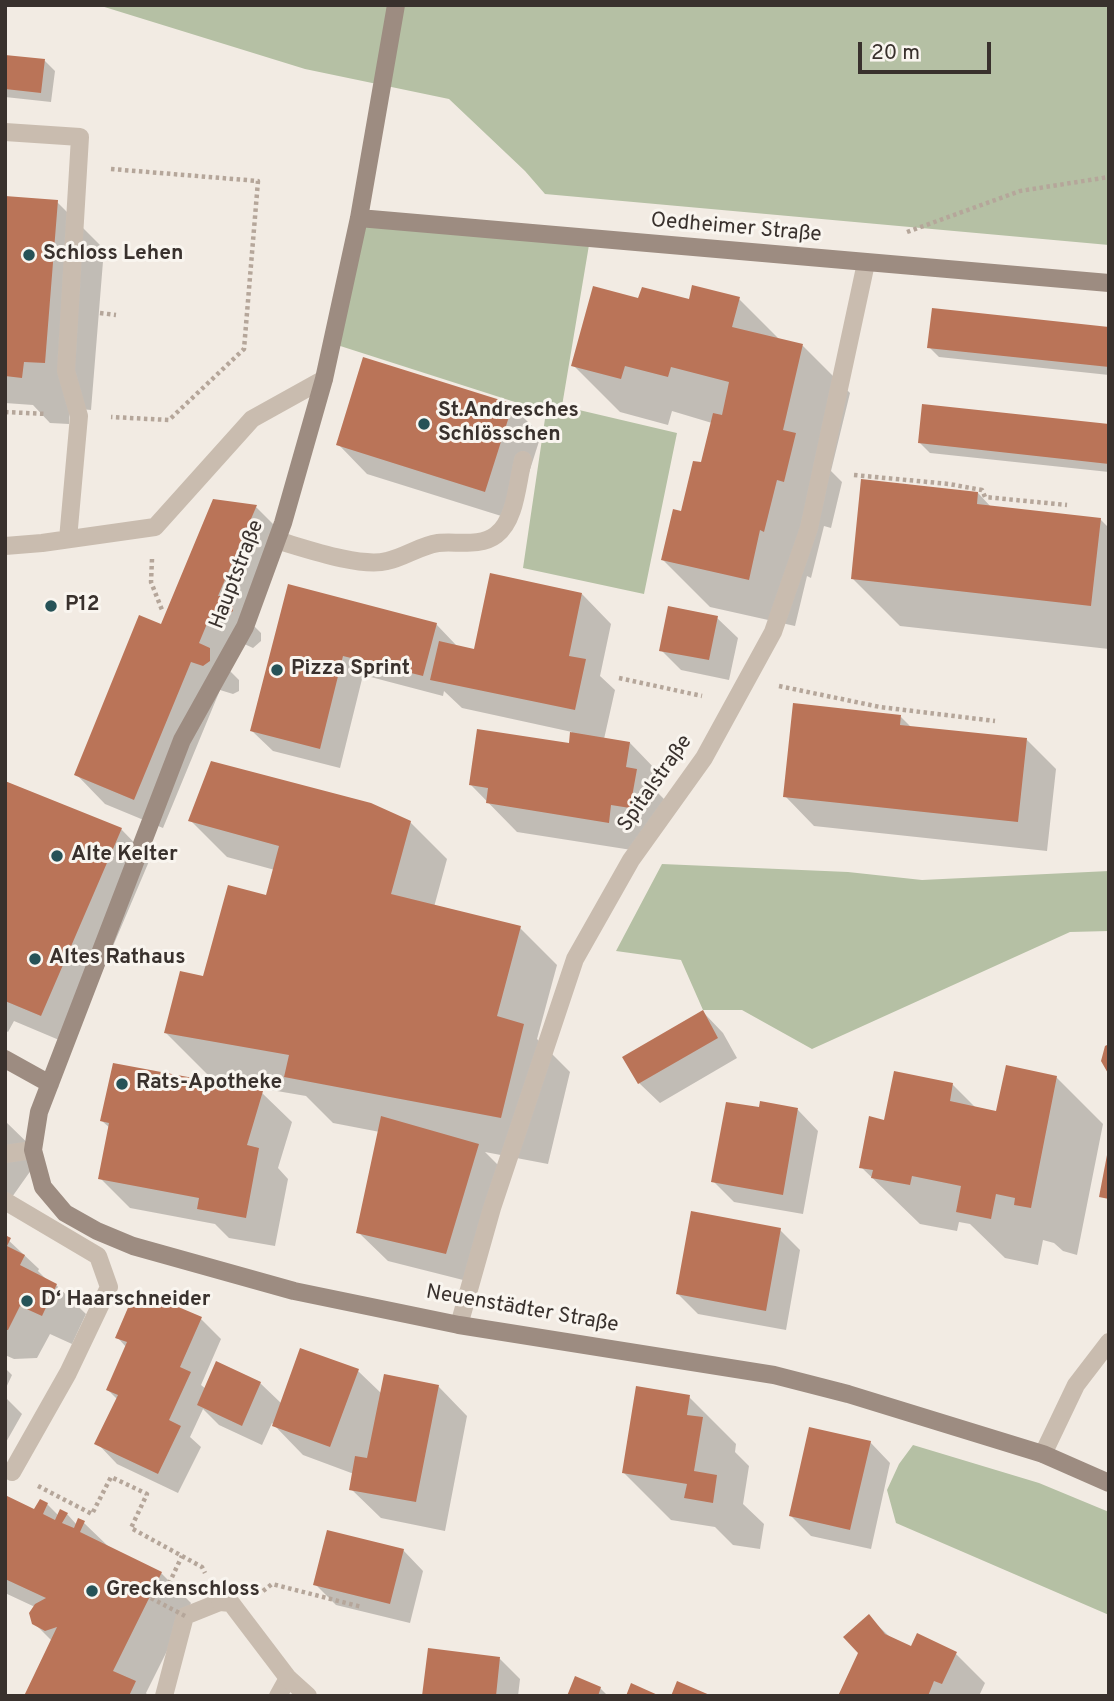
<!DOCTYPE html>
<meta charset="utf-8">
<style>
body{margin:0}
#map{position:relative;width:1114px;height:1701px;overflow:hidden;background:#f2ebe3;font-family:Overpass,sans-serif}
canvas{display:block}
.frame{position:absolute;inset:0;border:7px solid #39312d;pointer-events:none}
.scale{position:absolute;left:858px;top:42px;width:133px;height:32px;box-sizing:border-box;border:4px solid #39312d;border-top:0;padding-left:9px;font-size:21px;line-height:24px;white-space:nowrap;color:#39312d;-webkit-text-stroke:5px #f9f5ef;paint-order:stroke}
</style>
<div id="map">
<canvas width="1114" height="1701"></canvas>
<div class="frame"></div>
<div class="scale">20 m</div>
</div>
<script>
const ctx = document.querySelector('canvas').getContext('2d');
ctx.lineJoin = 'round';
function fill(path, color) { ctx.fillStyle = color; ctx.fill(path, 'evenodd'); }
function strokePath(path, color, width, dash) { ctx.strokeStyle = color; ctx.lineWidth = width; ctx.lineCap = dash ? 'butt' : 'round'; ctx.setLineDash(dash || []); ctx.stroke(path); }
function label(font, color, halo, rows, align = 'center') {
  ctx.font = font + ' Overpass,sans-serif'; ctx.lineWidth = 6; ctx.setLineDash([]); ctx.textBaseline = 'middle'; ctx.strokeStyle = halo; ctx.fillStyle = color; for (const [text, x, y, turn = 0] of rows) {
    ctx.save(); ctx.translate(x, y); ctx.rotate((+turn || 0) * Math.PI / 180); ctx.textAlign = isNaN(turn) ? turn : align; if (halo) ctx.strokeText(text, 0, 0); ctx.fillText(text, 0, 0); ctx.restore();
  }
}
fill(new Path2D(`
 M98,5H1109V245L545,194L525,171L449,99L305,69Z
 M359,218L590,239L562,406L677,433L644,594L523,568L546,412L334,344Z
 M662,864L848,872L922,880L1109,871V931L1070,932L812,1049L742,1010H703L681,960L616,951Z
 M913,1445L1039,1483L1109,1512V1615L896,1523L887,1490L899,1464Z`), '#b5c0a4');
fill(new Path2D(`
 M5,57L45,61L55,71L51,102L5,97Z
 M5,198L57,202L104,249L91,410L70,408L69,424L50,423L33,405L5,403Z
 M739,299L781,341L803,346L850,393L831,471L842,482L831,528L824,526L811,578L807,576L795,626L710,607L663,560L702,464L712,423L672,411L668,425L620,412L573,365L639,300L690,301Z
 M1109,329V375L939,357L929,347Z
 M512,406L541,435L514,520L367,474L338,444Z
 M1109,426V472L930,453L920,443Z
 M978,493L992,508L1100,519L1109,528V649L900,626L853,579Z
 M256,507L285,536L249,621L261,633V641L253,648L240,642L229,670L239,680V691L233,694L220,690L163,828L105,804L76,774L162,626Z
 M289,586L436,624L456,645V647L475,651L582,594L611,624L600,676L615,690L604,739L630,743L659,773L656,791L665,800L659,836L640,833L638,851L517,832L471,785L570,745L572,732L462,708L444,691L443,696L363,675L340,768L273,751L252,731Z
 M717,618L738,638L729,680L681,670L661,650Z
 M901,717L912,728L1026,739L1056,769L1047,851L814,826L785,796Z
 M5,783L121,829L150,859L71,1045L14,1021L8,1032L5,1030Z
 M190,820L410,822L447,859L434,907L520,928L557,965L537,1039L570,1072L548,1164L485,1152L508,1175L475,1283L388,1261L358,1232L380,1132L333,1123L306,1096L213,1080L166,1033L204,978L273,899L275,870L227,857Z
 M703,1012L723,1033L737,1058L660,1103L639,1083Z
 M1056,1077L1103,1124L1077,1255L1063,1251L1054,1243L1043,1240L1038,1265L1005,1258L970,1224L959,1222L957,1231L920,1224L861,1167L885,1122L952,1084L976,1108L998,1113Z
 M262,1093L292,1122L278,1168L288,1179L275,1246L229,1238L215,1224L130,1208L100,1178L110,1128L102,1121Z
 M760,1109L798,1110L818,1131L803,1214L734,1202L713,1181Z
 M5,1121L41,1156L5,1207Z
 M780,1230L800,1250L786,1330L698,1314L677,1293Z
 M5,1237L39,1269L38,1271L48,1281L56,1285L86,1314L72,1344L50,1334L37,1358L14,1359L5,1355Z
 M201,1319L221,1339L201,1385L206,1389L260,1383L282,1404L358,1371L382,1394L438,1386L467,1416L445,1531L381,1518L351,1489L354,1474L303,1455L272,1423L262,1445L219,1425L203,1409L190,1437L201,1447L178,1493L117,1464L97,1443L118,1400L108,1390L127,1348L117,1337Z
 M5,1368L12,1375L5,1390Z
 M5,1397L22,1414L5,1444Z
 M689,1397L736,1444L735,1452L749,1466L743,1504L764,1524L760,1549L733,1545L715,1527L671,1520L624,1473Z
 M870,1442L890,1463L871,1549L811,1536L791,1516Z
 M5,1500L35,1511L47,1504L59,1516L67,1514L77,1525L79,1520L84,1523L110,1548L161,1573L191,1603L146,1693L148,1696H26L52,1641L34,1623L35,1607L5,1593Z
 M403,1550L423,1571L410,1623L336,1605L315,1584Z
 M869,1617L891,1638L912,1648L956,1654L985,1683L979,1696H840L860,1652Z
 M500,1659L520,1679L518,1696H424Z
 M600,1688L608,1696H569Z`), '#0003');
fill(new Path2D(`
 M5,55L45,59L41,93L5,89Z
 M5,196L58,200L45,363L24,362L22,378L5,376Z
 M692,285L740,297L732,327L803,344L783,430L796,433L784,482L777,480L764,532L760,530L749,580L661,560L673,509L681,511L693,461L701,462L713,413L722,415L729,382L671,367L668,377L625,366L621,379L571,366L593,286L638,298L642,287L689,299Z
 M932,308L1109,327V367L927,348Z
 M363,357L513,404L485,492L336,445Z
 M922,404L1109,424V464L918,443Z
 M861,479L978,492L977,504L1101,518L1091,606L851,579Z
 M213,499L257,505L218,596H225L232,602L233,611L223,619H218L211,614L199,643L210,648V661L203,666L191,662L134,800L74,775L139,615L161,624Z
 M490,573L582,593L569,656L586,659L575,710L430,680L439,641L474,649Z
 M288,584L437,623L423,676L343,656L320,749L250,731Z
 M668,606L718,616L709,660L659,651Z
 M793,703L901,715L900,725L1027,738L1018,822L783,797Z
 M477,729L569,743L570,732L630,742L626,767L637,769L630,808L611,805L609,823L486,803L488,788L469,785Z
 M211,761L371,803L411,821L391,894L521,926L497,1016L524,1024L501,1118L284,1077L289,1055L164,1033L180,971L203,976L228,885L266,895L279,846L188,821Z
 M5,781L122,828L41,1016L5,1001Z
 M703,1010L718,1038L638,1084L622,1057Z
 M1109,1044V1075L1101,1061L1105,1046Z
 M113,1063L263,1091L247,1145L259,1148L246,1218L197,1209L199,1198L98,1179L109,1123L100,1121Z
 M1006,1065L1057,1076L1031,1208L1014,1205L1015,1198L996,1194L991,1219L956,1212L961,1186L912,1176L910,1185L871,1178L873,1170L859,1168L869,1116L884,1120L894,1071L953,1083L950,1101L996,1111Z
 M760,1101L798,1108L783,1195L711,1182L726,1102L759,1107Z
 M381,1116L479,1144L446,1254L356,1233Z
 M1107,1155L1109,1156V1199L1099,1197Z
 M691,1211L781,1228L766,1311L676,1294Z
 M5,1235L11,1238L7,1246L25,1255L20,1265L57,1284L42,1316L20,1306L8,1330H5Z
 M136,1289L202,1317L180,1367L191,1372L169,1420L181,1426L158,1474L94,1444L118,1395L106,1390L127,1342L115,1338Z
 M300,1348L359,1369L330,1447L272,1426Z
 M216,1361L261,1382L242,1426L197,1405Z
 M384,1374L439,1385L416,1502L349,1490L355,1456L367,1458Z
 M636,1386L690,1395L687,1415L703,1417L694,1471L717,1475L713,1503L684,1498L687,1484L622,1473Z
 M809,1427L871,1441L850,1530L789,1516Z
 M5,1495L34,1509L40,1499L48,1503L43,1514L55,1520L60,1509L68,1513L62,1523L74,1528L78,1518L85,1521L80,1532L162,1572L113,1671L136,1681L129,1696H24L57,1627L45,1631L32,1624L29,1613L35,1604L46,1598L5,1579Z
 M327,1530L404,1549L390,1604L313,1585Z
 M869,1614L885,1634L911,1646L917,1633L957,1652L942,1684L934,1681L928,1696H838L858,1653L843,1637Z
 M428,1648L500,1657L496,1696H422Z
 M575,1676L601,1687L598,1696H567Z
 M677,1681L712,1696H671Z
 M631,1683L660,1696H626Z`), '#ba7458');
strokePath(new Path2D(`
 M111,169L258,181L244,349L169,420L111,417
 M907,232L1020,191L1109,177
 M100,313L116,315
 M5,412L47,414
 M854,475L949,484L982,490L985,497L1067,505
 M152,559L151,582L162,610
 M619,678L702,696
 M779,686L880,707L995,721
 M38,1486L92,1514L111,1477L147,1494L131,1528L202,1567L205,1573
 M156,1585L165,1591
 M166,1590L182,1556
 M263,1591L272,1584L362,1607`), '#b5a69a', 4.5, [3.5, 3.5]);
strokePath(new Path2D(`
 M5,132L80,137L66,371L79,416L68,539
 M276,540C304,548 360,568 387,561C405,557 419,546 438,543C455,541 481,547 496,535C516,520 517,483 523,460
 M5,546L42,543L155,527L252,419L324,379
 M5,1201L98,1256L109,1287L68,1373L12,1472
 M164,1696L185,1616L220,1602
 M278,1696L288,1678`), '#c9bcaf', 18);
strokePath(new Path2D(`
 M5,1154L33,1150
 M459,1325L492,1208L575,959L631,860L704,758L773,632L809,528L866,263
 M1043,1454L1076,1385L1109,1342
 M220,1602L231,1603L288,1678L308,1696`), '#c9bcaf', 18);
strokePath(new Path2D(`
 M396,5L359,218L324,379L283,523L245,627L182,740L39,1112L33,1150L43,1187L65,1213L97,1231L133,1246L294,1291L459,1325L774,1375L848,1394L1043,1454L1109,1483
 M359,218L1109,283
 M5,1059L50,1084`), '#9d8c81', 18);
strokePath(new Path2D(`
 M151,1598L185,1616`), '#b5a69a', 4.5, [3.5, 3.5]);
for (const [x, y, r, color] of [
 [29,255,7,"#265257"],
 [424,424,7,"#265257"],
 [51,606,7,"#265257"],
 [277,670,7,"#265257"],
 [57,856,7,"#265257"],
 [35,959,7,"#265257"],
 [122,1084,7,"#265257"],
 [27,1301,7,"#265257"],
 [92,1591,7,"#265257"]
]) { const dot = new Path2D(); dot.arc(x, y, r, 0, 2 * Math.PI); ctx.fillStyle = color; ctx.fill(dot); strokePath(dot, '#f9f5ef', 2.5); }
label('21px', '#39312d', '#f9f5ef', [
 ["Oedheimer Straße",736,229,5],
 ["Hauptstraße",238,575,-69],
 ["Spitalstraße",656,784,-55],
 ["Neuenstädter Straße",522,1310,10]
]);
label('bold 21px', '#39312d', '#f9f5ef', [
 ["Schloss Lehen",43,255],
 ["St.Andresches",438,412],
 ["Schlösschen",438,436],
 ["P12",65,606],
 ["Pizza Sprint",291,670],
 ["Alte Kelter",71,856],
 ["Altes Rathaus",49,959],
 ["Rats-Apotheke",136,1084],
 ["D‘ Haarschneider",41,1301],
 ["Greckenschloss",106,1591]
], 'left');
</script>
